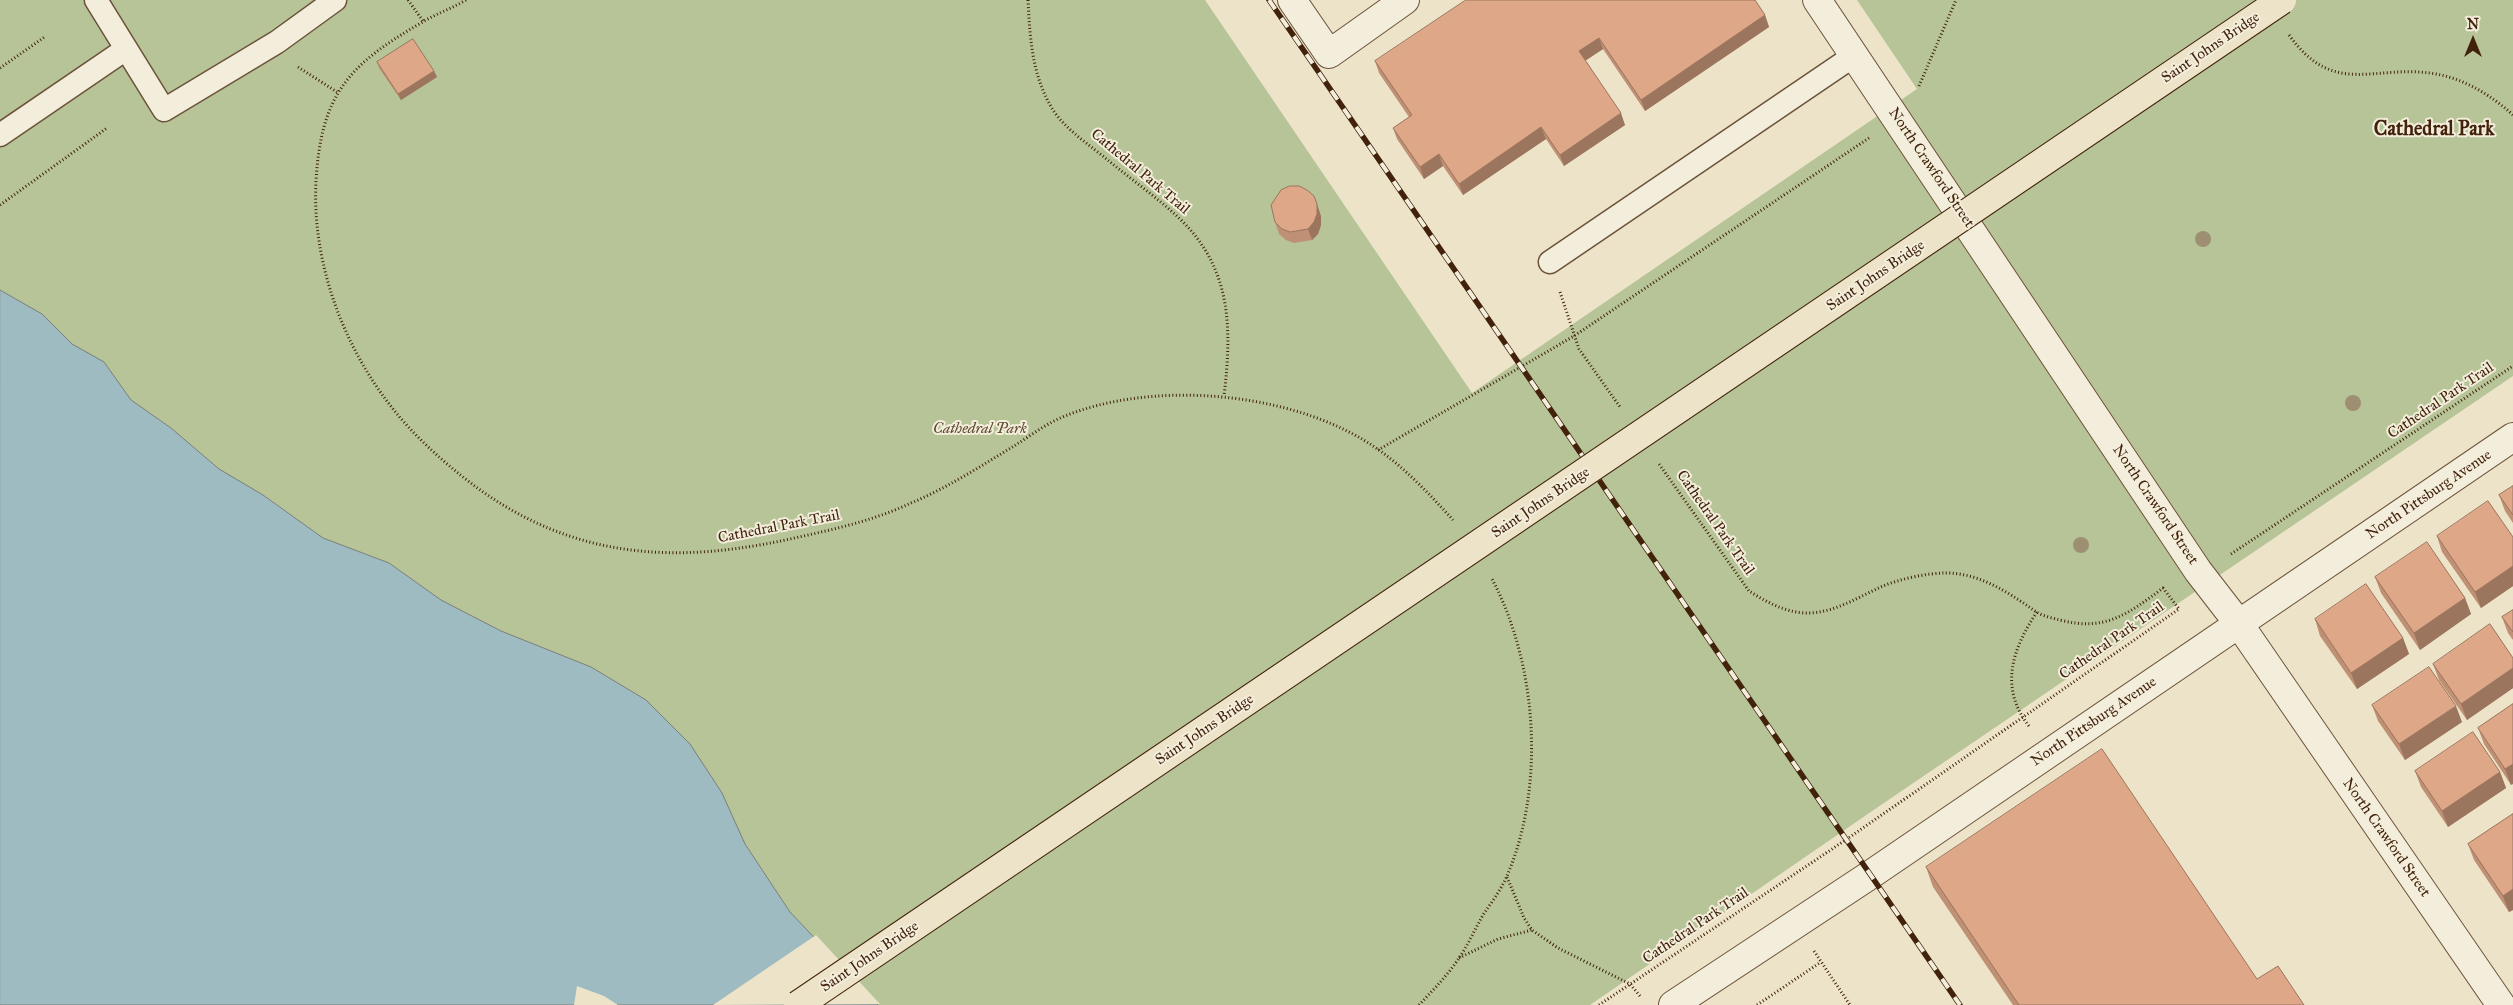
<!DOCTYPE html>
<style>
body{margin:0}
#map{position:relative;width:2513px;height:1005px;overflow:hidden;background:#ece3c8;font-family:"IM FELL Great Primer",serif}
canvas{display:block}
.north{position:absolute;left:2448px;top:15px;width:50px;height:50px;-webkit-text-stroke:4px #f3eddb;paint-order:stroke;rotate:0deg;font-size:14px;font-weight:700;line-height:20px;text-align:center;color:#42220b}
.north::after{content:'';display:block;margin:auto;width:18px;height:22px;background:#42220b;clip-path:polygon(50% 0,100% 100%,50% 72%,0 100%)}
</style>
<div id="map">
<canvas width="2513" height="1005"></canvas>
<div class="north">N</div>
</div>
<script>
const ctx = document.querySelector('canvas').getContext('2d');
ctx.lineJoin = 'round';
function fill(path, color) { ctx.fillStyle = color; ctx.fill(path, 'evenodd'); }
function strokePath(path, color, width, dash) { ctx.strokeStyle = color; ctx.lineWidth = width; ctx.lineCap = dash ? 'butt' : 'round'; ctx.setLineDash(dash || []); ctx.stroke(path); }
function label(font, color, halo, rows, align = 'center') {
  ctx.font = font + ' "IM FELL Great Primer",serif'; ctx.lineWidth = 4; ctx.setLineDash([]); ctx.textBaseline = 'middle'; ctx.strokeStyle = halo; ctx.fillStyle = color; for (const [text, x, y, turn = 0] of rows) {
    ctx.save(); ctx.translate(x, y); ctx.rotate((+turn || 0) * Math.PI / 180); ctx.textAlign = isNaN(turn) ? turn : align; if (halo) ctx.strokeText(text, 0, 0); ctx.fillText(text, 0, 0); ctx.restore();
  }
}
fill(new Path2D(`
 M0,0H1205L1472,393L1917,89L1857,0H2513V376L1875,809L1590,1005H878L790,912L745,844L722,793L690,745L646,700L591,667L501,631L441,600L389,563L323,538L263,495L219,470L171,428L131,400L104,362L72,345L42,314L0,290Z`), '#b6c498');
const water = new Path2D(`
 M0,290L42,314L72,344L104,362L131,400L171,428L219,469L263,495L323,538L389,563L441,600L501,631L591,667L646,700L690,744L722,793L745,844L790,912L878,1005H0Z`);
fill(water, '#9dbbc0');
strokePath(water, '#797e78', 1);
fill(new Path2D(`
 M816,935L880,1004L713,1005Z
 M577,986L604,996L618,1005H574Z`), '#ece3c8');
const lane = new Path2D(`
 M96,0L164,110L277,42L335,0
 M0,135L126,49
 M1550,262L1855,55`);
const street = new Path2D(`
 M1292,0L1329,54L1405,0
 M1817,0L2198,571L2239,624L2501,1005
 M1673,1005L1870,875L2513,437`);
strokePath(lane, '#6c523a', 25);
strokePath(street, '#6c523a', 30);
strokePath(new Path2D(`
 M408,0L423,21
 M466,0C451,9 435,14 421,23C348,65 321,95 316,181C311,275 354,374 420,439C531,548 640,572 790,539C831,530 873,521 911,503C947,488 981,466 1014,446C1030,436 1047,423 1065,416C1149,382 1271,391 1351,433C1392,454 1423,487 1453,520
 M1028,0C1030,39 1032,76 1053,110C1066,130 1091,146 1109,161C1132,180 1158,198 1180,219C1232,269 1232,329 1224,396
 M2289,35C2335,99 2374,63 2436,74C2465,79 2492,96 2513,115
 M298,67L337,92
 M0,68L46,36
 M1919,86L1956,0
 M0,205L107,128
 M1560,292L1579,349L1620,407
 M1378,450L1574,336L1869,138
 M2231,554L2513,366
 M2029,726C1999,688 2012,649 2037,612
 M1507,877L1524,918L1532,930L1558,948L1630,984L1640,996
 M1814,951L1850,1005
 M1459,958L1498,939L1532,930
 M1419,1005C1433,990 1448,975 1459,958C1468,945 1475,929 1483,915C1491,903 1501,890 1507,876C1546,785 1537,663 1491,577
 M1599,1005L1847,839L2179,609L2163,588C2128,614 2105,632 2060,620C2052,618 2042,616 2035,611C2009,593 1980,573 1946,573C1927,573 1900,579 1883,586C1858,597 1833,614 1805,613C1784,612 1765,601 1749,591L1659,464
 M1757,1005L1821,962`), '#42220b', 3, [1, 2.5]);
strokePath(lane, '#f3eddb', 22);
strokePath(street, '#f3eddb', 28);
const rail = new Path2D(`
 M1269,0L1960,1005`);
strokePath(rail, '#42220b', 5.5);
strokePath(rail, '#f3eddb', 4, [11]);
const primaryBridge = new Path2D(`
 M798,1005L2282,0`);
strokePath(primaryBridge, '#42220b', 30, []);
strokePath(primaryBridge, '#ece3c8', 28);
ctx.fillStyle = '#9e8f73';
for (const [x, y] of [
 [2203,239],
 [2353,403],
 [2081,545]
]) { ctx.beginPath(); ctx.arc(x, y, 8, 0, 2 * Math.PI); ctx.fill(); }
fill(new Path2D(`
 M1765,15L1769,27L1645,111L1603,49L1585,61L1625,125L1564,166L1546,139L1463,195L1443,166L1424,179L1397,139L1393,128L1409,117L1379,73L1375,61Z
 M377,62L434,71L437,77L401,100L379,68Z
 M1321,216V225L1318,234L1312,240L1294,243L1286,240L1279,234L1275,222Z
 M2513,486V523L2505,511L2499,495Z
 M2437,536L2513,537V586L2481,608L2442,552Z
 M2375,577L2465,598L2471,614L2420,650L2381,593Z
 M2513,610V640L2508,633L2502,617Z
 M2315,619L2403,638L2409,654L2357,689L2320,636Z
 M2513,658V688L2467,720L2439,680L2433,664Z
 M2513,704L2511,785L2484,744L2478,728Z
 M2372,705L2462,722L2405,760L2378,721Z
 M2415,771L2500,772L2506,788L2448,827L2421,787Z
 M2513,814V910L2509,912L2474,860L2468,844Z
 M1926,867L2257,979L2304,1005H2013L1933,887Z`), '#bf9074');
fill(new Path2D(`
 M1765,15L1769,27L1645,111L1641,100Z
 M1599,38L1603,49L1583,62L1579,51Z
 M434,71L437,77L401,100L398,94Z
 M1621,113L1625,125L1564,166L1560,155Z
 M1541,127L1546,139L1463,195L1459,184Z
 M1439,154L1443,166L1424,179L1420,167Z
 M1317,204L1321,216V225L1318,234L1312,240L1308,229Z
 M2513,566V586L2481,608L2475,592Z
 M2465,598L2471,614L2420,650L2414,633Z
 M2403,638L2409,654L2357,689L2351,673Z
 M2513,668V688L2467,720L2461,704Z
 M2456,706L2462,722L2405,760L2399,744Z
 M2513,764V784L2511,785L2505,769Z
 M2500,772L2506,788L2448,827L2442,811Z
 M2513,889V910L2509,912L2503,896Z`), '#9b755e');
const building = new Path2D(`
 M1466,0H1755L1765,15L1641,100L1599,38L1579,51L1621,113L1560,155L1541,127L1459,184L1439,154L1420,167L1393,128L1412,115L1375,61Z
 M413,39L434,71L398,94L377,62Z
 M1290,186H1299L1307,190L1314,196L1317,204V214L1314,222L1308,229L1290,232L1282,229L1275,222L1271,205L1281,190Z
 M2513,486V515L2499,495Z
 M2488,501L2513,537V566L2475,592L2437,536Z
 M2427,542L2465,598L2414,633L2375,577Z
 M2366,584L2403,638L2351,673L2315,619Z
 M2513,610V632L2502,617Z
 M2490,624L2513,658V668L2461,704L2433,664Z
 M2429,667L2456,706L2399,744L2372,705Z
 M2513,704V764L2505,769L2478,728Z
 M2473,732L2500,772L2442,811L2415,771Z
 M2102,749L2257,979L2278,966L2304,1005H2019L1926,867Z
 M2513,814V889L2503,896L2468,844Z`);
fill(building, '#dea787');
strokePath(building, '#9b755e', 1);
label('15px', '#42220b', '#f3eddb', [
 ["Saint Johns Bridge",2211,48,-34],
 ["North Crawford Street",1931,168,56],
 ["Cathedral Park Trail",1140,172,40],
 ["Saint Johns Bridge",1876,276,-34],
 ["Cathedral Park Trail",2441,401,-34],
 ["North Pittsburg Avenue",2429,495,-34],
 ["Saint Johns Bridge",1541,503,-34],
 ["North Crawford Street",2155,505,56],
 ["Cathedral Park Trail",1715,523,55],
 ["Cathedral Park Trail",779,527,-11],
 ["Cathedral Park Trail",2112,641,-35],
 ["North Pittsburg Avenue",2094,722,-34],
 ["Saint Johns Bridge",1205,730,-34],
 ["North Crawford Street",2386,838,55],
 ["Cathedral Park Trail",1696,926,-34],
 ["Saint Johns Bridge",870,957,-34]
]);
label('italic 15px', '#5f4a2e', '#f3eddb', [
 ["Cathedral Park",980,429]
]);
label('bold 20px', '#42220b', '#f3eddb', [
 ["Cathedral Park",2434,130]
]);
</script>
